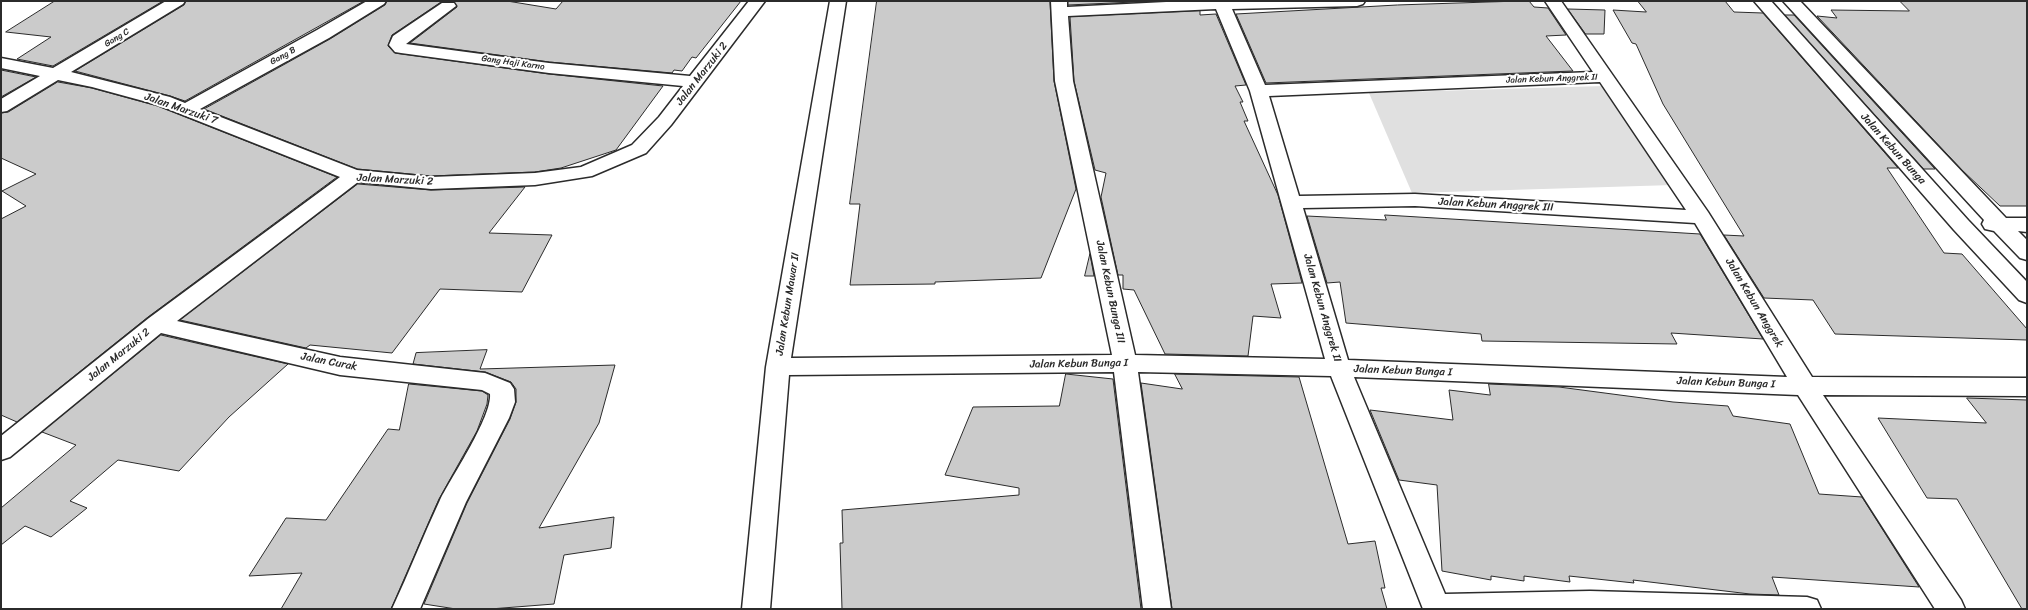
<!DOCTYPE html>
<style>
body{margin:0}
#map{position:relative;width:2028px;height:610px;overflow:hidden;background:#fff;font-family:Sriracha,sans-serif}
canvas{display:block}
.frame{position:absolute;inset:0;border:2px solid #2b2b2b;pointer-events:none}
</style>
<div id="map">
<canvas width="2028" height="610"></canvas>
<div class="frame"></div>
</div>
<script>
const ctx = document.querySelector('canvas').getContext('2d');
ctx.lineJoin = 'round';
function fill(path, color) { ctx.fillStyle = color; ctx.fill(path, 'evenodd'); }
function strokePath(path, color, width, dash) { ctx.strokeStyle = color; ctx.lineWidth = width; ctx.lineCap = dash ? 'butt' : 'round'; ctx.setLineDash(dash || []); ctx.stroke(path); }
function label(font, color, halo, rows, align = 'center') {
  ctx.font = font + ' Sriracha,sans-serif'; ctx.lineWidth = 4; ctx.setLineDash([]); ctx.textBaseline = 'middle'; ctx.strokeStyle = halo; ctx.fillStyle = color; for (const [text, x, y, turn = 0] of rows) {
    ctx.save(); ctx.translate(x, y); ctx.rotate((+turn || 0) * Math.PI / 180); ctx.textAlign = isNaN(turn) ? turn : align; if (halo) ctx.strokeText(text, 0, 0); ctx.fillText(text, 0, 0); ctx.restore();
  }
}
fill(new Path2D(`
 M1603,86L1673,185L1412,193L1369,93Z`), '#e0e0e0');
const building = new Path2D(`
 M55,1H163L53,66L17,59L51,37L6,32Z
 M186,1H364L185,101L170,96L75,71L184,5Z
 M387,1H507L556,9L563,1H741L696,58L692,57L682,71L674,70L672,73L549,62L410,43L457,7L454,2H441L392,35L388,46L395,53L549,74L663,86L616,150L561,168L535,172L431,176L357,169L204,109L330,39L385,5Z
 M877,1H1050L1054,81L1076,189L1041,278L935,282V284L850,285L860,204H850Z
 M1068,1H1156L1068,5Z
 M1529,1L1534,7L1548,8L1566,35L1546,36L1573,71L1266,83L1236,14L1397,5Z
 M1638,1H1725L1734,12L1763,13L1898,168H1887L1944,253L1962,254L2027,329V340L1835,334L1813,300L1764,298L1724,235L1744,236L1663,104L1636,44L1632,43L1613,10L1646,12Z
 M1900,1H2027V206H2000L1962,170L1817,16L1837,18L1831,10L1909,11Z
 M1568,9L1605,10L1604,34H1586Z
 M1200,11V15L1216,14L1246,85L1235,86L1243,102H1240L1248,121H1244L1278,195L1302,283L1271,284L1281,318L1253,316L1248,356L1165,354L1134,290L1123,289V275H1118L1101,197L1106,173L1095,170L1074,81L1070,17Z
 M1785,15H1794L1935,169H1924Z
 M1,70L36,77L1,97Z
 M58,82L92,88L158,106L337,177L148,317L17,422L1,415V219L26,206L2,191L36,174L1,158V113L8,112Z
 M358,184L431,190L525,187L489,233L552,235L522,292L440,289L392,353L310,345L306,348L180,320Z
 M1385,215L1700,234L1763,339L1671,333L1677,344L1482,341L1481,334L1346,323L1340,282L1327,283L1307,216L1386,220Z
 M1090,254L1094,276H1085Z
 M161,335L288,364L229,417L179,471L118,460L70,501L87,508L51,537L25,526L1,545V508L76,445L42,432Z
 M487,350L480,369L615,365L599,423L539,528L614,517L611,548L564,555L554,604L490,609H456L424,604L467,503L510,419L516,402V389L511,382L485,372L413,364L416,353Z
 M1066,374L1113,379L1141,609H842L840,543H843L842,510L1019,495V488L945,475L973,407L1059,406Z
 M1175,374L1299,377L1348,544L1375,541L1385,588H1381L1387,609H1172L1141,383L1182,389Z
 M409,384L482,391L488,395L487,404L477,431L439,499L391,609H281L302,573L249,576L286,518L326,520L388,429L399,430Z
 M1489,384L1559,387L1673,402L1728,406L1733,416L1790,424L1819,494L1862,497L1919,587L1772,577L1779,595L1750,594L1633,580L1634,583L1569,576L1570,582L1524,576V581L1491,576V580L1442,571L1437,485L1399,480L1370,410L1453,420L1449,390L1490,395Z
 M1967,398L2027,400V609H2022L1957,499L1927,498L1878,418L1986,423Z`);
fill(building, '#cbcbcb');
strokePath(building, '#2b2b2b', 1);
const minor = new Path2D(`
 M166,1H185L183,4L71,72L170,97L185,103L317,30L367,1H386L384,4L329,38L200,109L357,170L431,177L535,173L581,167L632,145L659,117L683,86L549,73L401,53L395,52L389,45L393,36L442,3H454L456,6L406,44L549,63L690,76L749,1H765L671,125L646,153L592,176L535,185L431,189L358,182L177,321L340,357L485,373L510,383L514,389L515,402L509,418L466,502L420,609H392C409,573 423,536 440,500C452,476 492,417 490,394L482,390L340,375L161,333L10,457L1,460V436L149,318L340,177L158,105L92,87L58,80L7,111L1,112V99L40,76L1,68V58L53,68Z
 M830,1H846L791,358L1112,355L1055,81L1051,1H1067V7L1186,1H1365L1363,4L1357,6L1232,9L1265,85L1593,72L1545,1H1561L1708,212L1812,377L2027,378V396L1823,395L1961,600L1965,609H1935L1798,395L1354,377L1445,594L1590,591L1807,597L1817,600L1821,609H1423L1331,376L1138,372L1171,609H1143L1114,372L789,375L770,609H742L766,367ZM1216,9L1250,91L1325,359L1135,355L1073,81L1068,16ZM1600,82L1686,210L1415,194L1299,196L1269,96ZM1415,206L1695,223L1787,377L1348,360L1303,208Z
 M1754,1H1771L1968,220L2027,282V303L2019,300L1954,230Z
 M1783,1H1800L2006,218H2027V232L2018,231L2027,240V260L2020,258L1994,231L1985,229L1982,224L1984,220Z`);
strokePath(minor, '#2b2b2b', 3);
fill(minor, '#fff');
label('9px', '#2b2b2b', '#fff', [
 ["Gang C",117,38,-31],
 ["Gang B",283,56,-29],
 ["Gang Haji Karno",513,63,8],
 ["Jalan Kebun Anggrek II",1552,79,-2]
]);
label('11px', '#2b2b2b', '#fff', [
 ["Jalan Marzuki 2",702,74,-52],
 ["Jalan Marzuki 7",181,109,19],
 ["Jalan Kebun Bunga",1893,149,48],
 ["Jalan Marzuki 2",395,180,3],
 ["Jalan Kebun Anggrek III",1496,205,3],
 ["Jalan Kebun Bunga III",1110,292,78],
 ["Jalan Kebun Anggrek",1754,303,59],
 ["Jalan Kebun Mawar II",788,304,-81],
 ["Jalan Kebun Anggrek II",1322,308,74],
 ["Jalan Marzuki 2",119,355,-39],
 ["Jalan Curak",329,362,11],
 ["Jalan Kebun Bunga I",1079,364,-1],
 ["Jalan Kebun Bunga I",1403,371,2],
 ["Jalan Kebun Bunga I",1726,383,2]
]);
</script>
